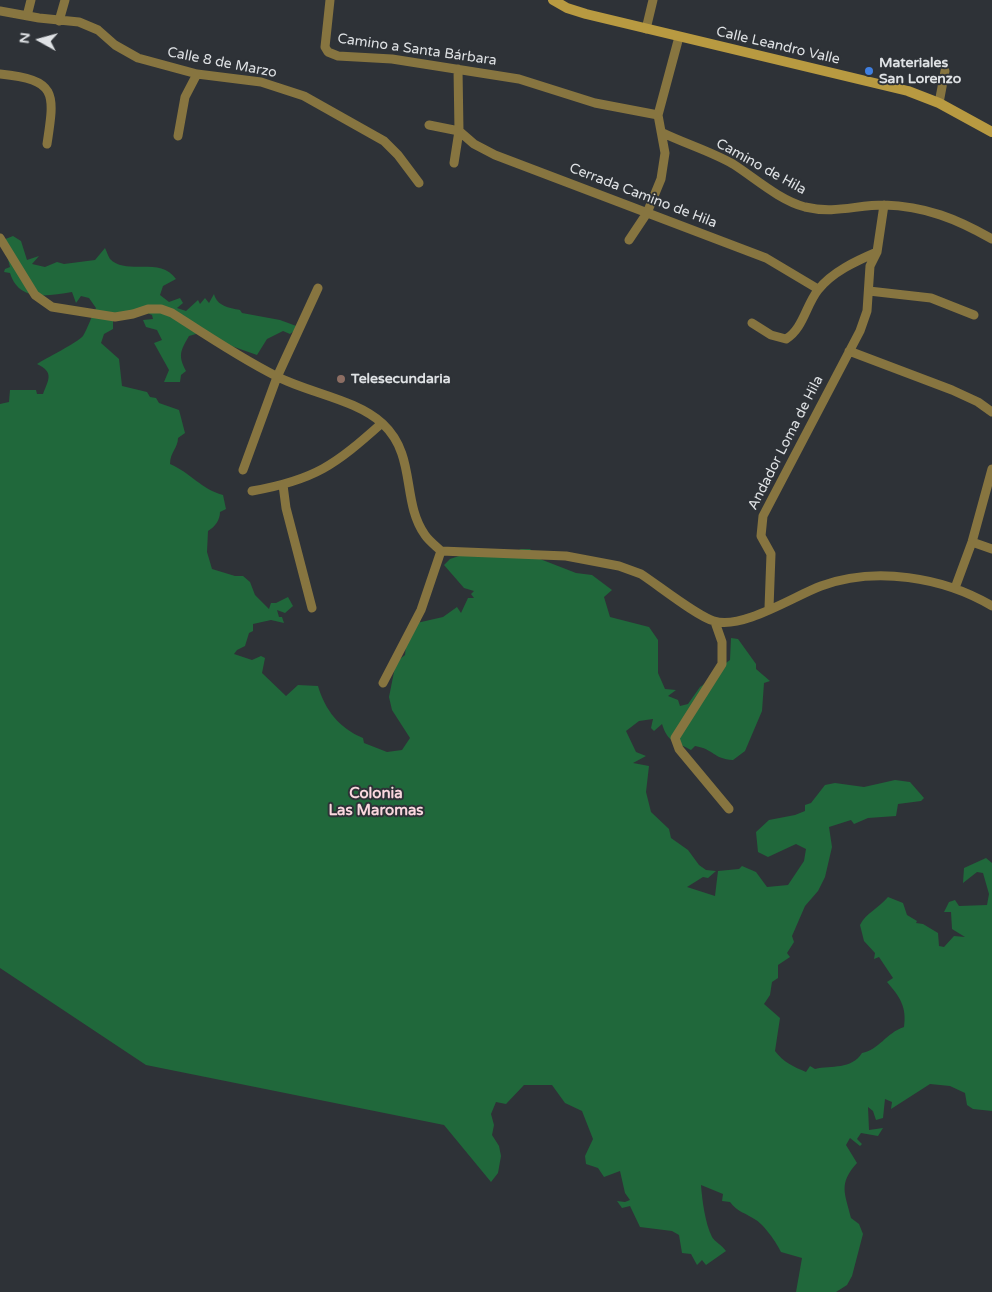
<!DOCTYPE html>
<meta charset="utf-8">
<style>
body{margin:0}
#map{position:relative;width:992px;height:1292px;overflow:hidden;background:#2e3237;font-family:"Varela Round",sans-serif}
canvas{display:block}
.north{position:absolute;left:15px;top:15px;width:50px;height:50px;-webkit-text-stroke:4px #2e3237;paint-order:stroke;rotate:277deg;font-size:14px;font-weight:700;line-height:20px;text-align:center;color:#dfe2e5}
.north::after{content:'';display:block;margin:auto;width:18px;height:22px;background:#dfe2e5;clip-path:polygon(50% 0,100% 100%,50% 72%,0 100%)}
</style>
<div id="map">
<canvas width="992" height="1292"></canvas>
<div class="north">N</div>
</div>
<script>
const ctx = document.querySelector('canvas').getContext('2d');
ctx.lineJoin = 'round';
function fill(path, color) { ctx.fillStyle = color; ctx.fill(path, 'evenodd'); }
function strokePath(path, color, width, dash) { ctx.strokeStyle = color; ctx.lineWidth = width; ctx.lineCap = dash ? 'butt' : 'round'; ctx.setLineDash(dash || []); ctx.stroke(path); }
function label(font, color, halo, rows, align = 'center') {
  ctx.font = font + ' "Varela Round",sans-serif'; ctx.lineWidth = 4; ctx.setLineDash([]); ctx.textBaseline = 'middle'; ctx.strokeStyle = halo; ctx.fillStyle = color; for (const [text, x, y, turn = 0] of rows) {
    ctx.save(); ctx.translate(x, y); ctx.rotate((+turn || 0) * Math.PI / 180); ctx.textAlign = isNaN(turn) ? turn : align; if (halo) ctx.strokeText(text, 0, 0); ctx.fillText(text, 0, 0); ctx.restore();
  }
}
fill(new Path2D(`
 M13,236L21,241L27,260L39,256L32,264L45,267L57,262L64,264L95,260L105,248C107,252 108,256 110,259C127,276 160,256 176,279L163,286L160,295L169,302L180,298L183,303L177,308L186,311L198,300L200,304L205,298L209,303L214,294C217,306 229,308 240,310L242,313L280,320L299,327L290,334L283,331L267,339L257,355L223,343L203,332L189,336C180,351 178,356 186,371L181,375L180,382H164L169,370L154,343L162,340L157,330L146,327L143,320L153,319L152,315L142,311L113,319V329L104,334L101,343L119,359L122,386L147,392L150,397L156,398L159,403L179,410L185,433L178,438C178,448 170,452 170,464C191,473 201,489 223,495L226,509L220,512C220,520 215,527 208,531L207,552L212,569L235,576H243L250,582L255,595L269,609L271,603H276L288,597L293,606L285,613L277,610L279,617H282L284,623L271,620L253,624V631L249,633L245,646L237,650L234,654L252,660L261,656L265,658L262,673L286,696L298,685L318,686C325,710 339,728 363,738L364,743L387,752L402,750L410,738L392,710L389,697L396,662L405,655L408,625L443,617L457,607L461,613L468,598H474L471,594L474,591L464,588L444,565L450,559L462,555L502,557L521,549H530L540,559L576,573L592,575L612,590L604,597L610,617L649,627L658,640V673L665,689L676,690L668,696L678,700L680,706L688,704L700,687L716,676L723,665L730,660L731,638L738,639L756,664V669L770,681L764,683L762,711L745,751L733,760C713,759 714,749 695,746L691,750C675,741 668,743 662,724L654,731L651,728L653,719L639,721L626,731L636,752L646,756L633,763L649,766L646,792L651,812L669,829L671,838L688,850L699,865L706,870L716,871L708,878L703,877L687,887L715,896L718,871L739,869L742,866L756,872L767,887L788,885L804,861L806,849L796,844L768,857L758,852L756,832L769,820L795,815L805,811V805L811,803L825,785L835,783L864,787L895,780L910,782L924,798L921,801L898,804L896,816L868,818L854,824L851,820L829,827L832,847L825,877L818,891L805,906L792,936L794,942L787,953L790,957L778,965V978L772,982L770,995L764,1004L780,1018L775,1051C783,1062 794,1067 806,1072L810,1066L815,1069C832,1065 851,1070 862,1053C879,1050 886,1033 904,1027C907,1007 900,997 887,982L893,978L879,957L874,959L875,953L864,941L860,925C866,913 879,908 888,897L903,903L907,915L917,921L916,923L923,924L938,933L939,946L944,947L954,936L965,937L952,929L951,912H944L949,902L955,900L959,906L987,905L989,894L983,873L977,872L963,883L964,868L986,858L992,863V1111L973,1109L967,1105L965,1093L950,1086L930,1084L891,1109L892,1102L885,1099L883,1118L876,1120L873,1111L868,1107L869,1130L883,1128L878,1136L861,1133L857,1139L862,1144L860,1146L850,1138L846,1145L857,1163C838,1184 845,1193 851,1218L859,1224L863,1234L852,1276L847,1285L836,1292H796L802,1258L781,1252C777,1243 764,1225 756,1220C746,1213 737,1212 730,1202L722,1201L723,1194L701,1185C702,1199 705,1223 712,1237C715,1242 722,1245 726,1251L706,1265L702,1260L697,1265L691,1254L682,1253L679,1235L672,1231L640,1227L630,1206L622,1208L617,1201L625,1202L630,1200L625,1193L620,1171L604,1177L598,1168L586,1164L585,1156L593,1139L582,1111L565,1103L552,1085H524L506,1104L496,1102L491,1114L494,1125L492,1135L499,1146L501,1156L498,1173L491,1182L444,1125L146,1065L0,968V404L9,402L10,390H36L37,394H43C49,379 54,372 37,364C45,359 78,342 83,336C87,330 92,315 96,308L89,298L81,296L76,303L72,292C47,296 19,302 10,273L4,272L5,269L10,267L3,240Z`), '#20683b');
strokePath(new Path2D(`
 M330,0L325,47L328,52L338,56L392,59L519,79L595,103L658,115
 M0,11L39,18L79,22L98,30L115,45L138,58L197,74L261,82L304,96L384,141L398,155L419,183
 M27,16L31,0
 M59,21L65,0
 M646,29L653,0
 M0,74C57,80 55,92 47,144
 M939,103L945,71
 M429,125L459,131L474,144L495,155L766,258L818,289
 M663,133C686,144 710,151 733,164C755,178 779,200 805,207C835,214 856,205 884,205C925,206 957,219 992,239
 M178,136L185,97L197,74
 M454,163L459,131L458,69
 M0,238L35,295L52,307L115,317L133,314L148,309H161L172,313C206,335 240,358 276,376C308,393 356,399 383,424C417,456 401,501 425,535C429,541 436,546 441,551L566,556L619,566L641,574C658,585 698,617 714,621C742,630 794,596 821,586C875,566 943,577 992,606
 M629,240L647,213L661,179L665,153L658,115L679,37
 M869,291L931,298L974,315
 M752,323L771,335L786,339C803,329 806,305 818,290C832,272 856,261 877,252
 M849,351L952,390L978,402L992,412
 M243,470L277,377L318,288
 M283,485L286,508L312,608
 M252,491C315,480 335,465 382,423
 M972,542L992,549
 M955,588L972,542L992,469
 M769,608L771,554L761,536L763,516L860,331L867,311L870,266L877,252L884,205
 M715,622L722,642V664L675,738L679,749L729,809
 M383,683L421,610L441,551`), '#877540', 9);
strokePath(new Path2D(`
 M553,0L567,8L586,14L908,91L939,103L992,132`), '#b89a41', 10);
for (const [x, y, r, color] of [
 [869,71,5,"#3f7fe0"],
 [341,379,5,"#8d6e63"]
]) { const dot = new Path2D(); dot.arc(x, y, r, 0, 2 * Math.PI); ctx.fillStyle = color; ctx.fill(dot); strokePath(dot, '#2e3237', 2); }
label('14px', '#dfe2e5', '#2e3237', [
 ["Calle Leandro Valle",778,46,13],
 ["Camino a Santa Bárbara",417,50,8],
 ["Calle 8 de Marzo",222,63,11],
 ["Camino de Hila",761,167,29],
 ["Cerrada Camino de Hila",643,196,21],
 ["Andador Loma de Hila",786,443,-63]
]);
label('bold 14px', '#dfe2e5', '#2e3237', [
 ["Materiales",879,63],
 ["San Lorenzo",879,79],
 ["Telesecundaria",351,379]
], 'left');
label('bold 15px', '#fad7de', '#2e3237', [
 ["Colonia",376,794],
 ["Las Maromas",376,811]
]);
</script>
